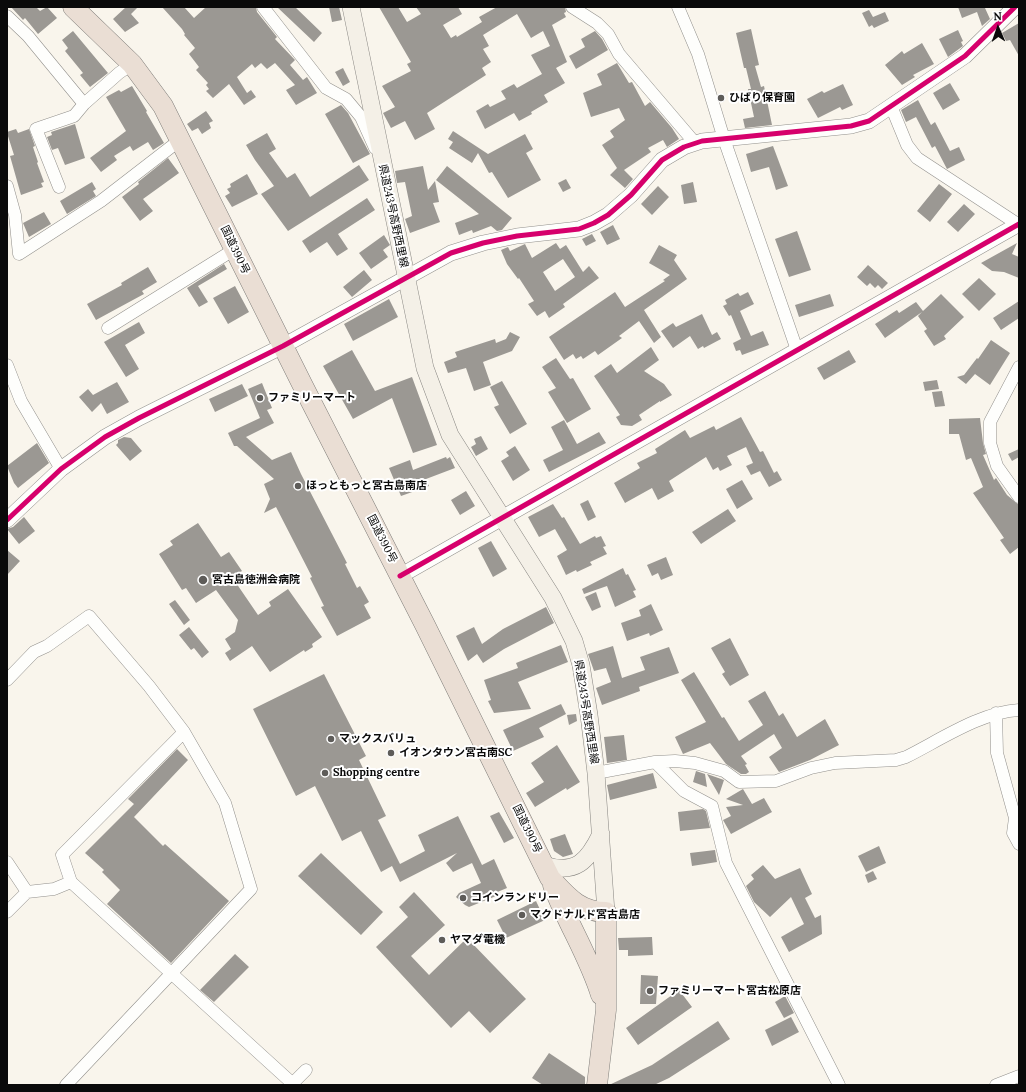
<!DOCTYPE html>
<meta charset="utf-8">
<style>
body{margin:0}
#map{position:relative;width:1026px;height:1092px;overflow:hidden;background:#f9f5ec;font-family:Lora,serif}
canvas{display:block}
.frame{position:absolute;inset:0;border:8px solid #0a0a0a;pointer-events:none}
.north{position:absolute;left:978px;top:8px;width:40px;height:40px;-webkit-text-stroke:3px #fff;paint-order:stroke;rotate:358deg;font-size:11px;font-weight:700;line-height:16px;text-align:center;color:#0a0a0a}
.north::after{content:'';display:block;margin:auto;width:14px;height:18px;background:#0a0a0a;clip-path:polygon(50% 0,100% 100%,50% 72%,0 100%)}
</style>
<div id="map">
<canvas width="1026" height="1092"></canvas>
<div class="frame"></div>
<div class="north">N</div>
</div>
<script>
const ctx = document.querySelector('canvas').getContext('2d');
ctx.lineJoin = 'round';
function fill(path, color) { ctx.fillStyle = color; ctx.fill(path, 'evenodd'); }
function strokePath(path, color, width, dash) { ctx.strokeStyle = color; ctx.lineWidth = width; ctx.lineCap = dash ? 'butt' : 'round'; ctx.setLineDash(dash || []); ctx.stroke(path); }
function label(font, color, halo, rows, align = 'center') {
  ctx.font = font + ' Lora,"Noto Sans JP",serif'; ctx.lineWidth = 4; ctx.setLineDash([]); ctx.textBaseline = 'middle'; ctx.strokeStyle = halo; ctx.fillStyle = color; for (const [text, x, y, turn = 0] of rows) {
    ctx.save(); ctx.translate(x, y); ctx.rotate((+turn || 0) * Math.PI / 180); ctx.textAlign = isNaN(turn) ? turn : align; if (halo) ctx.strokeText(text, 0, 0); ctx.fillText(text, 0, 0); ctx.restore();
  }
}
fill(new Path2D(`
 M11,7H36L40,11L47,7L57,18L38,34L25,18L23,20Z
 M126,7H138L131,14L139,23L125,32L113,19Z
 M162,7H184L194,18L206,7H256L257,12L277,37L275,39L295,60L290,65L303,80L307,77L317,93L296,105L286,90L295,85L275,63L267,69L261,63L255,68L252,64L237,77L247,93L251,90L256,97L244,105L229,84L213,98L206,91L209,89L206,85L208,83L196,70L199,67L189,54L195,48L184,35L185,34L182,29Z
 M277,7H295L322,33L314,42Z
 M329,7H339L342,20L332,22Z
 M379,7H398L407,22L421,14L416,7H458L462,14L443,25L451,38L456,35L457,37L482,22L479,17L497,7H565L566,12L564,13L566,17L552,25L567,62L556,68L565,83L544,95L548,102L531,112L532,114L519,121L514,113L485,129L476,111L488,104L490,107L506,99L501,91L514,84L517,88L542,74L531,55L550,46L543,31L531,38L517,14L483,35L489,46L483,49L491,62L482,68L486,75L427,113L435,129L415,140L405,121L391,128L383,113L395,107L382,86L411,71L407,64L411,62Z
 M958,7H987L985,8L990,19L982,26L977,12L962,18Z
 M869,10L873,17L885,12L889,21L874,28L872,25L869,27L862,13Z
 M1019,23V56L1010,40L1006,41L1002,33Z
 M751,29L759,65L755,66L761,87L764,86L772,125L745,128L743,119L754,117L748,89H751L746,68H744L736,33Z
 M958,30L963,41L961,42L963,46L948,57L939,39Z
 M73,31L108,73L90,87L80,75L83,73L65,51L68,48L62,40Z
 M595,31L602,39L608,50L576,69L569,56L585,47L581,39Z
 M922,43L934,64L913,75L915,77L902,85L885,65L902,51L904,54Z
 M617,63L629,83L632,82L645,106L650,102L672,128L679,139L667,147L663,140L648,148L651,152L624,170L633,179L625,188L610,175L617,168L602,145L614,137L610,131L625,120L619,108L591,117L583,93L602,85L597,74Z
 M343,68L350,82L343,86L335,72Z
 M950,83L960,100L943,110L933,93Z
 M843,84L853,105L842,110L840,107L818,118L807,99L822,91L824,93Z
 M132,86L147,111L146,112L164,143L153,150L148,142L133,151L130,146L114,156L117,160L101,172L90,158L126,131L106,97L119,90L121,92Z
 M918,100L931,125L935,122L950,151L959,147L965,160L947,169L935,146L932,148L916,117L906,122L901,110Z
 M341,105L348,113L370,154L353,163L325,114Z
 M206,111L213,121L209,123L211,128L202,134L198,128L192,131L187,124Z
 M75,124L85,158L65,165L58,148L52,150L47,137L52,135L51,132Z
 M16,129L18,133L29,129L35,146L33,147L38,162L37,163L44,182L41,183L43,187L21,195L10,156L14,155L7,133V132Z
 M453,131L488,154L525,134L533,149L526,153L541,180L508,198L492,172L489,173L478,153L472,163L449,148L453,142L448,139Z
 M267,133L276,149L269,153L287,178L295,173L310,197L359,165L369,180L288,231L261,194L274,186L255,160L246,145Z
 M773,146L788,186L776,190L769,167L751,172L746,154Z
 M168,158L179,173L143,199L153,211L140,221L122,197L139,184L138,182Z
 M423,166L428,190L435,181L439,202L433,203L440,222L410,233L405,219L412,216L405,182L397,183L395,171Z
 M447,166L512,218L502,230L497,231L491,226L473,233L472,230L459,235L455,223L479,214L436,180Z
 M247,174L258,194L232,207L225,196L230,193L227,189L231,187L230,184Z
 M566,179L571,188L563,192L558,183Z
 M92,182L96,189L93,191L96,196L67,214L60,201Z
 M693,182L697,202L684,204L681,185Z
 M939,184L952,194L930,222L917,211Z
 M658,186L669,197L652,215L641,204Z
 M367,198L375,210L338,234L348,249L337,256L327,242L310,253L302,241Z
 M964,204L975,214L958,232L947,222Z
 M44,212L51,224L29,237L23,223Z
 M613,225L620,239L607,245L600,232Z
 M797,231L811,270L789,277L775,239Z
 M592,234L596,241L586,246L582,239Z
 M384,235L390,245L383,250L388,257L371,269L359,253Z
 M556,243L560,249L566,245L583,272L589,266L599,278L563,304L565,307L549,318L545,311L537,316L528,304L534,301L519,278L518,279L507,264L501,250L508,247L510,251L525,244L532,258ZM563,259L575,277L555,291L543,272Z
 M1017,243L1012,254L1019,257V278L1004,272L992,271L981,263Z
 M659,245L677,255L674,260L687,279L644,310L661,337L654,343L639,321L619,336L622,338L598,355L595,351L583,359L581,356L576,359L573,354L564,360L549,337L615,292L625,307L665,281L663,280L670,275L649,263Z
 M224,264L227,269L198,286L208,302L199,307L187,288Z
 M868,265L888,283L882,289L878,285L875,288L870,283L867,286L857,277Z
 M148,267L157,282L142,291L144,294L96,320L87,304L122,285L121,283Z
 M364,270L372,280L352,297L343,287Z
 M979,278L996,294L979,311L962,294Z
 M235,286L249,312L228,324L213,298Z
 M748,292L754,304L740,311L751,336L763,331L769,345L742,355L740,350L736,351L733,343L741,339L731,315L729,316L723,306L727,304L725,300L738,293L740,296Z
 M830,294L834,306L799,317L795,305Z
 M941,294L964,317L944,336L946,339L934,346L924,331L927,329L918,316L922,312L885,338L875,324L897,310L899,313L916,302L923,311Z
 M389,299L398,317L353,341L344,324Z
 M1019,301V318L1001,330L993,318Z
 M702,314L712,335L717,332L721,339L704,348L703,346L698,349L690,336L673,348L661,331L673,323L676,327Z
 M139,322L145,333L125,345L139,369L126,377L104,342Z
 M510,332L520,337L512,351L483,362L491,385L474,391L466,368L448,373L444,362L457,357L455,352L495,339L496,343L506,339Z
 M991,340L1010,353L990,385L975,374L966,384L957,377L964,375L977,358L978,359Z
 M651,347L659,360L644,371L664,384L672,395L660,402V401L639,415L642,420L632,426L621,425L616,417L620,415L594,376L611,364L617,373Z
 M352,350L375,391L412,377L437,445L413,453L392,398L353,419L323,366Z
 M849,350L856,362L824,380L817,368Z
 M556,358L570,379L573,378L591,409L567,423L548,392L556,388L542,367Z
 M937,380L939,389L925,391L923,382Z
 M502,381L527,424L510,434L494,407L499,405L490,387Z
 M117,382L129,402L107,414L101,403L92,412L79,397L88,389L93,395Z
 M262,383L272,408L267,410L274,423L246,437L272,460L291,452L301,474L347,563L345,564L357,588L360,586L369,602L364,605L371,618L337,636L321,607L324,606L310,578L312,577L276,507L264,513L270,499L264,484L274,479L237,446H234L228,433L260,418L248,389Z
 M242,384L248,396L215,412L209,399Z
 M942,391L945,406L935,407L932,392Z
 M741,417L760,452L763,451L774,473L777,471L782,480L769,487L760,471L751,475L746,466L753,463L746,447L727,456L732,465L720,471L718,467L713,470L706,457L669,481L674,491L658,500L652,488L625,503L614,483L640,468L637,463L657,453L655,449L685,430L690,438L714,426L716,430Z
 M980,418L983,443L986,454L983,455L994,480L996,478L1007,495L1019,505V547L1010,554L1000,540L1004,538L973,493L983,487L971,458L966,460L959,434H949V419Z
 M564,420L577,444L599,432L606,443L549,472L543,460L563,450L551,427Z
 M481,436L488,449L476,456L471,447L476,444L474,439Z
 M124,437L131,438L142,451L130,461L116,445L118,443V440Z
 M37,443L49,463L18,488L14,483L7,466Z
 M515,446L530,470L513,481L501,461L509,456L506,452Z
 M1019,449V457L1012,461L1008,454Z
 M446,457L447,459L450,457L455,468L426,479L429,486L401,496L389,468L410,460L413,470Z
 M742,480L753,499L737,509L726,489Z
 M466,491L475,506L460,515L451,500Z
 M588,500L596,517L588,521L580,504Z
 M553,504L562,518L564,517L580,544L595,536L596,538L601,536L606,546L603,547L607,554L590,562L592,565L577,572L576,570L566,575L557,556L567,550L555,529L539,537L528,517Z
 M728,509L736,521L701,544L692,532Z
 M24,517L35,531L19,544L7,529L13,527Z
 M198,523L221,557L229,552L242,571L232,577L258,615L271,606L269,602L288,589L322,637L312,644L313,647L305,652L304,650L270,672L252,646L230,661L225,653L231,649L225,639L235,632L238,620L216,590L196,603L186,588L182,590L159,554L173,545L170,541Z
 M491,541L507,569L493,577L478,548Z
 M7,550L20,561L7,575Z
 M666,557L673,575L661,580L658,573L652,576L647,565Z
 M623,568L626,575L628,574L636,590L633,591L636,597L615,607L607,586L584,594L582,589Z
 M596,592L601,607L592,611L585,597Z
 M175,600L190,620L184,625L169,604Z
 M651,604L663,630L650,636L649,633L627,641L621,623L641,616L639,610Z
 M546,607L554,623L504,649L483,663L477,654L468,661L456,636L474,627L482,644L503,629Z
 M189,627L209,652L202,658L194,648L191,650L179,635Z
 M730,638L749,675L730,686L722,674L725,672L711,648Z
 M561,645L568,662L518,682L531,709L494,713L488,701L491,700L484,680L518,668L516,663Z
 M613,646L622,678L645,670L640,657L669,647L679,673L639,687L640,691L602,705L596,688L611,682L606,668L594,671L588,654Z
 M694,672L722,718L724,717L739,741L763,725L748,701L765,691L779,716L783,713L797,737L825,719L839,745L810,760L779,772L769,757L782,748L774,734L741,756L747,764L745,765L749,772L746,774H741L726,764L710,743L683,754L675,737L706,722L681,680Z
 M324,674L366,756L359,760L386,816L378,820L400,864L425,851L418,835L458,816L482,865L494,859L507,888L495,893L496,896L469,907L465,905L456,897L459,893L481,883L472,863L453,872L446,863L457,853L400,882L392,866L381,872L361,831L342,841L315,786L296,796L253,709Z
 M561,704L566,714L539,728L544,737L513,751L503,730Z
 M576,714L577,721L569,725L567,715Z
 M624,735L627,760L607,763L604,737Z
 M557,745L580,782L567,790L566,788L535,807L526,793L544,782L531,763Z
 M177,749L188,760L134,817L163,846L165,844L229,901L171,963L107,904L120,890L102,872L104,870L85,853L134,804L128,799Z
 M696,771L705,774L707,787L693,782Z
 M653,773L657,788L610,800L607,785Z
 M707,774L724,780L719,795Z
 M743,789L752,804L764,798L772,812L731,834L723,820L731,816L726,807L743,805L726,799Z
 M703,809L706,811L710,828L680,831L678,812Z
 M499,812L514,838L504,843L490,816Z
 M565,834L573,854L563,857L554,851L550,839Z
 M879,846L886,863L866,872L858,856Z
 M715,850L717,862L692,866L690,853Z
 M321,853L383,912L361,935L298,876Z
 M763,865L775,879L800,868L812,894L805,898L815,918L821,915L822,934L789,952L781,937L804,924L791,897L770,917L754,902L746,886L754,879L751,875Z
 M873,871L877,879L868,883L865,875Z
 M414,892L445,925L411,956L429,975L467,938L526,999L490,1033L469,1011L451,1028L376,947L408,917L399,907Z
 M536,901L545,920L506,938L497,920Z
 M652,937L653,955L628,956V950H619L618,938Z
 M235,954L249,967L214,1002L200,990Z
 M641,975L658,976L656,1004H640Z
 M679,990L692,1007L638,1045L626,1028Z
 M785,996L794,1013L784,1018L775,1002Z
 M791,1017L799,1032L772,1046L765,1030Z
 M718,1021L730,1039L669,1078L654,1085H609L652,1065Z
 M549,1053L585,1077V1085H543L532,1078Z`), '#9b9893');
const minor = new Path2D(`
 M263,7L326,88L346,99L361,117L375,148
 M572,7L597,23L608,34L619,54L695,143
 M678,7L698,54L724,139L797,350
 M7,16L28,36L84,104L119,73L132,64
 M891,106L907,145L917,158L1019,225
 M7,186L15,215L19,254L101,201L180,140
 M59,187L36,129L74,116L84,104
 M108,328L235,249
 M7,365L21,401L61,469
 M1019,367L990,422V443L997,466L1019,497
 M7,680L34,652L47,646L89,616L149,686L184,732L225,803L251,889L66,1085
 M996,713L997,753L1015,818L1013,833L1019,844
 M655,762L684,791L712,806L726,863L839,1085
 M596,773L655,762L675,761L695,763L724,771L739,782L776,781L811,768L835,763L896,760L906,757C940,740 981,712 1019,710
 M7,862L27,892L54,889L71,882L293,1084
 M71,882L62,855L184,732
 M7,912L27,892
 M291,1085L306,1070
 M996,1085L1019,1076`);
const tertiary = new Path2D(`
 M7,520L61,469L105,437L139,418L283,346L451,253L483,243L517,236L579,229L594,223L608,215L631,195L662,160L684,147L702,141L851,126L869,121L965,56L1015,7
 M400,576L1019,224`);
const secondary = new Path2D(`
 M351,7L425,368L450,435L553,598L574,641L581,665L589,715L596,773L606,912
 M544,865C576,875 588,861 601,834`);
const trunk = new Path2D(`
 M73,7L132,64L163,106L302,384L425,625L550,878C567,896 579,912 606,912V1010L597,1085
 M553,885C567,923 589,956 601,995`);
strokePath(minor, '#92908c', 13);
strokePath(tertiary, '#92908c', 16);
strokePath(secondary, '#888682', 18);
strokePath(trunk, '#7f7d79', 21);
strokePath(minor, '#fefefc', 12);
strokePath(tertiary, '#fefefc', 15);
strokePath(secondary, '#f4f0e7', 17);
strokePath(trunk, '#eaded4', 20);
strokePath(new Path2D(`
 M7,520L61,469L105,437L139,418L283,346L451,253L483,243L517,236L579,229L594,223L608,215L631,195L662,160L684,147L702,141L851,126L869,121L965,56L1015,7
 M400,576L1019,224`), '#d6006c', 5);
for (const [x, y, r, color] of [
 [721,98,4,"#5e5c59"],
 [260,398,4,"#5e5c59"],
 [298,486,4,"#5e5c59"],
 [203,580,5,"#5e5c59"],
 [331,739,4,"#5e5c59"],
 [391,753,4,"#5e5c59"],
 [325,773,4,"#5e5c59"],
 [463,898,4,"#5e5c59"],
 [522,915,4,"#5e5c59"],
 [442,940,4,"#5e5c59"],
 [650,991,4,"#5e5c59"]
]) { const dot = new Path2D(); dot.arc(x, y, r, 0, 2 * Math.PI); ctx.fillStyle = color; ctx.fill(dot); strokePath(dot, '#fff', 1.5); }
label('bold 11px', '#0a0a0a', '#fff', [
 ["ひばり保育園",729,98],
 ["ファミリーマート",268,398],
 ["ほっともっと宮古島南店",306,486],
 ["宮古島徳洲会病院",212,580],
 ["マックスバリュ",339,739],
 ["イオンタウン宮古南SC",399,753],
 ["Shopping centre",333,773],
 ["コインランドリー",471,898],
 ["マクドナルド宮古島店",530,915],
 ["ヤマダ電機",450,940],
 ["ファミリーマート宮古松原店",658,991]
], 'left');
label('11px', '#0a0a0a', '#fff', [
 ["県道243号高野西里線",393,216,78],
 ["国道390号",235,250,64],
 ["国道390号",382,539,63],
 ["県道243号高野西里線",586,712,81],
 ["国道390号",527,829,64]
]);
</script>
